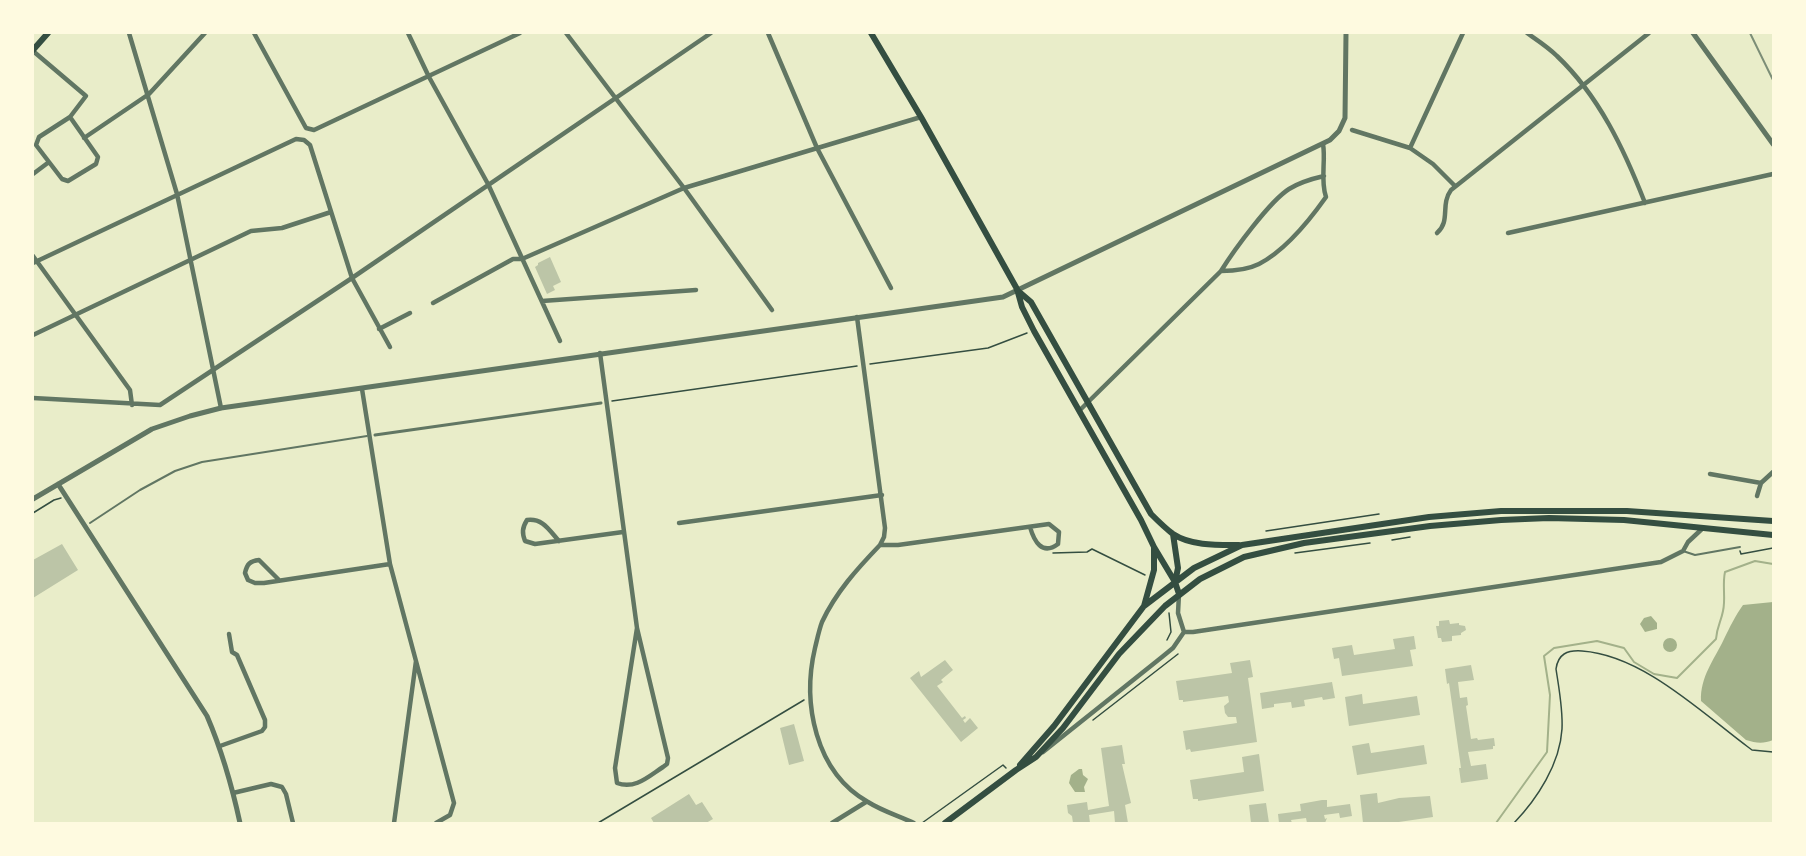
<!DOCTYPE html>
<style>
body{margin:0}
#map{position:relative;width:1806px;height:856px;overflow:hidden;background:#e9edc9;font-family:"DM Sans",sans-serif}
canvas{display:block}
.frame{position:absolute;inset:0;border:34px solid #fefae0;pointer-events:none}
</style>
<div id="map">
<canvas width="1806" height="856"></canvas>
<div class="frame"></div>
</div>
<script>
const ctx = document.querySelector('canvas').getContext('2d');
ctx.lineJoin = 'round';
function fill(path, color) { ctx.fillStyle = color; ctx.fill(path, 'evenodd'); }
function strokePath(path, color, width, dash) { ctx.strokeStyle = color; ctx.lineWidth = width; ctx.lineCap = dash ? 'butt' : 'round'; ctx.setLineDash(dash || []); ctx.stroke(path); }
fill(new Path2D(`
 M1773,602V740C1763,744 1756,743 1746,740L1701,701C1700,677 1714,660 1724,639C1730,627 1735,616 1743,605Z
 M1651,616L1657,623V629L1645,632L1640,624L1644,618Z
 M1663 645a7 7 0 1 1 14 0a7 7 0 1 1-14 0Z
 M1079,769H1082L1083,775L1088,779L1084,787L1085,792H1075L1069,783L1071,775Z`), '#a3b18a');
strokePath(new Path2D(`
 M1496,823L1547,752L1550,695L1544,656L1554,648L1597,641L1624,648L1634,662L1654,674L1677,678L1716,639C1717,626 1721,622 1723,611C1726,598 1722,585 1725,572L1755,561L1773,564`), '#a3b18a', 2);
fill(new Path2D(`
 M550,257L561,282L553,286L555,290L547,294L535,267L538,265V263Z
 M62,544L78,570L33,598V560Z
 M1449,620L1450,624L1459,623V625L1465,626L1466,630L1461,633V635L1452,636V641L1442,642L1441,638H1438L1436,626H1439V621Z
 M1414,636L1416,649L1410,650L1413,666L1342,676L1339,658L1334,659L1332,648L1352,645L1354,655L1395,649L1393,639Z
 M945,660L953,670L941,680L943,682L937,686L962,718L965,716L966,718L963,720L965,723L970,718L978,728L961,742L910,678L919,671L921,677Z
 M1250,660L1253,677L1248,678L1257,742L1191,752L1190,749L1186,750L1183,731L1237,723L1236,717H1228L1225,713L1224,706L1229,702L1228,696L1183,702V700H1179L1176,681L1232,673L1230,663Z
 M1471,665L1474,680L1458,682L1460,698L1467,697L1468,705L1466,706L1471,739L1477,738L1478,740L1494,738L1495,746H1493V749L1468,752L1471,766L1486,764L1488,779L1461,783L1459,768H1461L1449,683L1447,684L1445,669Z
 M1332,682L1335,698L1323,700L1322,697L1304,700L1305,706L1292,708L1291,702L1274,704V707L1262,709L1260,693Z
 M1362,694L1363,704L1417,696L1420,715L1349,726L1345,697Z
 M794,724L804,761L789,765L780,728Z
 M1369,743L1371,753L1424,745L1427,764L1357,775L1352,746Z
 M1122,745L1125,764H1122L1131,803L1125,805L1128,823H1115L1114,811L1089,815L1090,823H1073L1072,816L1068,813L1067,805L1087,802L1088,810L1109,806L1101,748Z
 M1259,754L1264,791L1198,801V799H1193L1190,780L1244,772L1242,757Z
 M1377,793L1378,803L1399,798L1430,796L1433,817L1392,823H1363L1360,795Z
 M689,794L696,805L702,802L713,819L706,823H654L651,818Z
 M1322,800H1327V807L1350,804L1352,816L1340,818L1339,813L1324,815L1325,819L1327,818L1325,823H1307L1306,818L1291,820L1292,823H1279L1278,814L1301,811L1300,804Z
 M1266,803L1269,823H1251L1249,805Z`), '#bcc5a7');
strokePath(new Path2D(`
 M870,364L988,348L1027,333
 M612,401L857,366
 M33,513L54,500L61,498
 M1266,531L1379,514
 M1392,540L1410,537
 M1740,551L1741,554L1773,548
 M1053,553L1087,552L1092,549L1145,575
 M1295,553L1370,543
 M1167,640L1171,632L1169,613
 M1093,720L1178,654
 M598,823L804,700
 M922,823L1003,765L1006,768
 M1514,823C1537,799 1560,764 1562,729C1563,709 1559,689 1556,669C1558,654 1567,650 1582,651C1642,655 1701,712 1748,747L1752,750L1773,752`), '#344e41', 1.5);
strokePath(new Path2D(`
 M90,523L140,490L175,471L202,462L367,436
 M1683,551L1695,555L1740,547`), '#617663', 2);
strokePath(new Path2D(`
 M375,435L601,403`), '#617663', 3);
strokePath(new Path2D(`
 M129,33L177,194L221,408
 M254,33L306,128L314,130L520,33
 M408,33L429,77L488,184L560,341
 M566,33L684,188L772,310
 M768,33L817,148L891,288
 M1527,33C1537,40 1548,47 1557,56C1599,96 1624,149 1645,203
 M33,51L86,96L70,117
 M70,117L98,157L96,164L68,181L62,179L36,145L39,137Z
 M1352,130L1410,148L1433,164L1455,186
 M84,138L149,94L205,33
 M1410,148L1463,33
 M33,174L49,162
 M1437,233C1451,221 1440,205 1451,190L1649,33
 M1508,233L1773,174
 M33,256L130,390L132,405
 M33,263L296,139L304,140L310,145L352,278L390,347
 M1221,271C1234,250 1270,201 1289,189C1300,182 1311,179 1324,176
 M542,301L696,290
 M433,303L513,259H522L684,188L921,117
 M857,317L885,528L884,537L880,545C857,569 836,592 822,622C819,630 817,640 815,648C802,703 815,772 868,802C882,811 899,816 914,823
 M379,329L410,313
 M33,335L251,231L282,228L331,212
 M600,353L637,628L668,758L667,764L663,767C649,776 635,790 617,783L615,768L637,628
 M362,389L390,564L454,803L450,815L436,823
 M33,398L160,405L352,278L711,33
 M1080,410L1221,271C1234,271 1247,270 1259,264C1286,250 1309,221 1326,197C1320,180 1326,161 1323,144
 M1710,474L1761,483
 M1757,496L1761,483L1773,472
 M679,523L882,495
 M559,541C549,530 543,518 527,520C522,528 522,533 525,541L535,544L623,532
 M880,545H898L1049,524L1059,532L1058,544C1042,556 1034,541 1030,527
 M279,580L259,560C250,561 247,564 245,573L248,580L255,583H264L390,564
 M1179,594L1178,613L1184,632
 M1184,632H1193L1661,562L1683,551L1688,542L1703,528
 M220,746L262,731L265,727V720L237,655L232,652L229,634
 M1043,752L1162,657L1173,648L1184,632
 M233,793L271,784L282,787L286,794L293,823
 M394,823L416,661
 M832,823L866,802`), '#617663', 4.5);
strokePath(new Path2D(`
 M1693,33L1773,144
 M58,484L207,716C222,751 232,786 240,823
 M33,499L152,429L190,416L221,408L1003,297L1330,140L1339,131L1345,118L1346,33`), '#617663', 5);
strokePath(new Path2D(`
 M871,33L921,117L1017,289L1022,307L1034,331L1141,520L1154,547L1175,582L1179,594
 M33,50L48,33
 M1017,290L1031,302L1151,514C1158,521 1165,528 1173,534C1191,546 1218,545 1239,545
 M1173,534L1178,568L1175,582
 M1144,606L1154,570V548
 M1020,765L1054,726L1144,606L1194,568L1242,545L1429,517L1501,511H1627L1773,521
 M945,823L1016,770L1036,757L1063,728L1119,654L1165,606L1200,579L1244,557L1304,543L1430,526L1501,520L1549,518L1624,520L1773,535`), '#344e41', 6);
strokePath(new Path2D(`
 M1750,33L1773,80`), '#7c8e77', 2);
</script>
